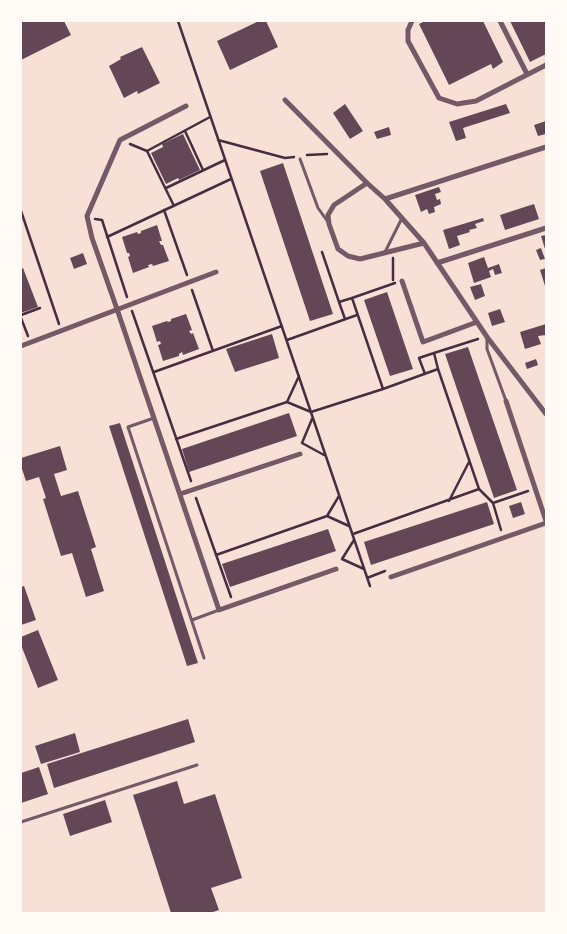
<!DOCTYPE html>
<style>
body{margin:0}
#map{position:relative;width:567px;height:934px;overflow:hidden;background:#f7e1d7;font-family:Ubuntu,sans-serif}
canvas{display:block}
.frame{position:absolute;inset:0;border:22px solid #fffaf5;pointer-events:none}
</style>
<div id="map">
<canvas width="567" height="934"></canvas>
<div class="frame"></div>
</div>
<script>
const ctx = document.querySelector('canvas').getContext('2d');
ctx.lineJoin = 'round';
function fill(path, color) { ctx.fillStyle = color; ctx.fill(path, 'evenodd'); }
function strokePath(path, color, width, dash) { ctx.strokeStyle = color; ctx.lineWidth = width; ctx.lineCap = dash ? 'butt' : 'round'; ctx.setLineDash(dash || []); ctx.stroke(path); }
fill(new Path2D(`
 M21,21H64L71,35L21,60Z
 M259,21H266L278,47L230,70L217,41Z
 M425,21H483L503,62L493,69L491,64L449,85L419,24Z
 M510,21H546V54L530,62Z
 M142,47L160,83L138,94L137,91L124,98L109,66L121,59L120,57Z
 M345,104L363,131L350,139L333,113Z
 M506,104L510,113L463,128L466,138L456,141L449,122Z
 M546,121V134L538,136L534,125Z
 M389,127L391,135L377,139L374,132Z
 M183,134L200,170L179,180L178,178L166,184L151,153L163,147L162,144Z
 M283,163L333,314L310,321L260,171Z
 M439,187L441,192L435,194L437,200L440,199L441,204L434,207L435,212L429,214L427,209L421,212L415,195Z
 M534,204L539,219L505,230L500,215Z
 M483,218L484,221L475,224L477,228L469,230L470,232L457,236L460,245L449,249L443,230Z
 M157,225L162,241H159L161,245H163L169,261L153,266L152,264L148,265L149,267L133,273L128,257L130,256L129,253H127L122,237L137,232L138,234L141,233V231Z
 M546,235V249H545L541,236Z
 M541,248L545,259L540,260L536,250Z
 M83,253L87,264L74,269L70,258Z
 M484,257L488,268L499,264L502,273L495,275L493,269L489,271L491,277L474,283L468,263Z
 M23,268L38,307L21,313V269Z
 M546,268V286H545L540,270Z
 M481,284L485,296L475,300L470,287Z
 M387,292L413,369L390,376L364,300Z
 M500,309L505,322L492,326L488,313Z
 M186,314L192,330L189,331L191,334L193,333L199,349L183,355L182,352L179,354V356L163,361L158,345L161,344L160,341L157,342L152,326L167,321L168,322L171,321V319Z
 M546,324V335L538,336L541,344L525,349L520,332Z
 M272,334L279,358L235,372L226,349Z
 M468,347L517,490L494,498L445,354Z
 M536,359L538,365L527,369L525,363Z
 M289,413L297,436L189,472L182,449Z
 M120,423L198,663L187,666L109,426Z
 M60,446L67,470L54,474L61,496L78,491L96,547L91,549L104,591L86,597L72,553L61,556L43,499L46,498L39,477L26,481L21,466V458Z
 M487,502L494,524L371,565L364,542Z
 M521,502L525,514L513,518L509,506Z
 M328,529L336,551L230,587L222,564Z
 M24,586L36,620L21,625V587Z
 M38,630L58,680L38,688L21,645V637Z
 M188,719L195,742L54,788L47,764Z
 M75,733L80,752L41,764L35,746Z
 M39,767L48,794L21,803V773Z
 M177,781L184,804L215,794L242,878L211,888L219,910L210,913H171L133,795Z
 M105,800L112,822L70,836L63,814Z`), '#644757');
strokePath(new Path2D(`
 M178,21L370,586
 M185,131L203,170
 M218,140L285,158L294,157
 M130,144L147,151
 M307,155L327,154
 M166,188L225,160
 M174,206L147,151L210,117
 M164,210L187,275
 M21,211L59,324
 M95,219L102,220L127,297
 M107,237L231,179
 M322,252L339,302L352,298L383,389
 M393,280V258
 M192,290L213,351
 M352,298L395,283
 M339,302L345,319
 M132,311L191,481
 M21,315L40,308
 M21,318L28,336
 M287,340L357,315
 M154,372L282,326
 M425,374L419,358L434,353
 M299,376L287,402L311,412L383,389L438,369L434,353L478,339
 M312,419L302,443L324,455
 M176,439L287,402
 M479,489L493,503L528,491
 M339,496L327,516L349,526
 M196,498L231,597
 M449,501L469,462
 M493,503L501,530
 M353,534L479,489L438,369
 M354,540L342,559L364,569
 M216,555L327,516
 M367,578L385,571`), '#4a2c40', 2.5);
strokePath(new Path2D(`
 M300,159L318,208L328,222
 M385,252L402,218
 M487,337V349L506,401
 M154,418L128,427L204,658
 M192,620L219,610
 M21,822L197,765`), '#755966', 3);
strokePath(new Path2D(`
 M412,21L408,30V41L439,98L457,104L476,101L546,65
 M500,21L527,74
 M285,100L367,183L385,199L424,243L487,337L546,414
 M186,106L120,140L87,216L92,238L117,309L219,610L336,569
 M367,183L334,205L328,215L329,224L338,249L348,256L360,259L424,243
 M385,199L546,147
 M437,263L546,228
 M402,281L423,342L477,322
 M21,346L216,272
 M506,401L546,521
 M180,494L300,454
 M391,577L546,523`), '#755966', 5);
</script>
